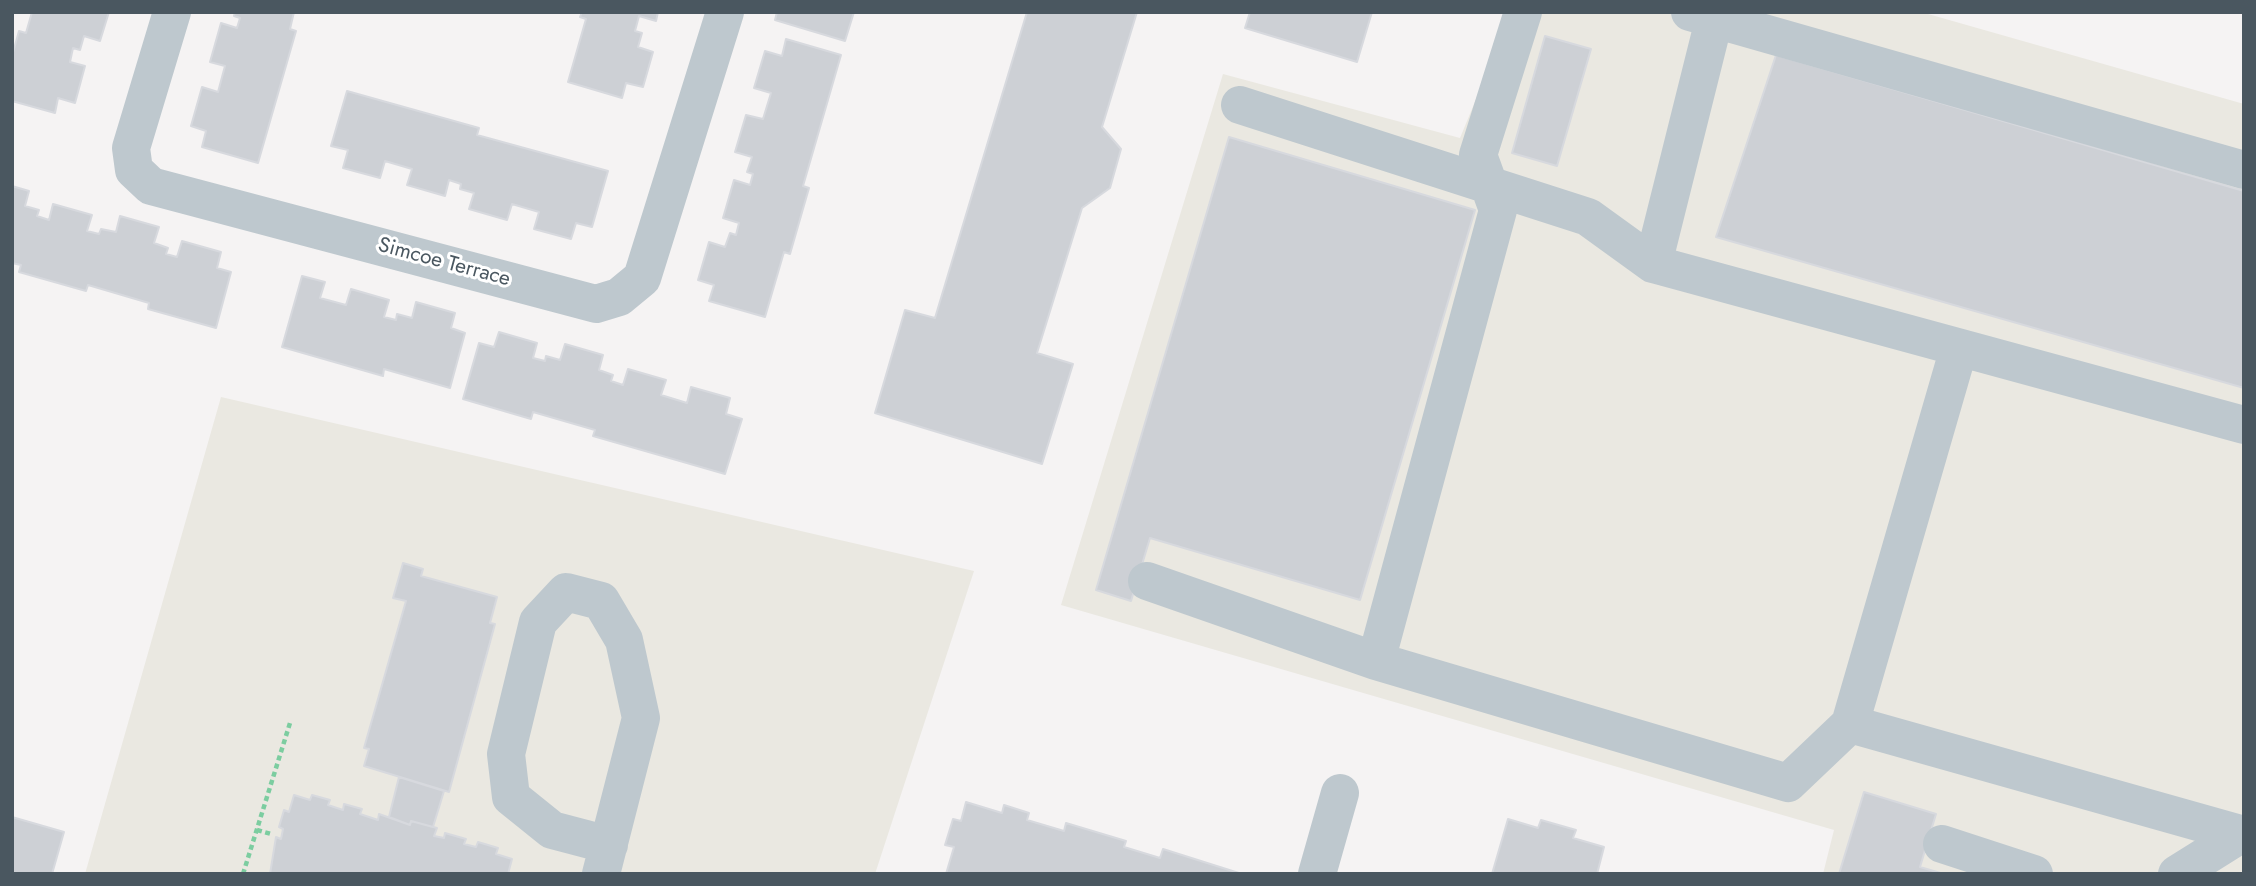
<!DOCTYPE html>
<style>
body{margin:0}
#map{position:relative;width:2256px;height:886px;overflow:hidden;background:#f5f3f3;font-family:Jost,sans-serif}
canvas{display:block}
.frame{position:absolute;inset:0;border:14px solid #4a5760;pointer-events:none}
</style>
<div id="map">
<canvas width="2256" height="886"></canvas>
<div class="frame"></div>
</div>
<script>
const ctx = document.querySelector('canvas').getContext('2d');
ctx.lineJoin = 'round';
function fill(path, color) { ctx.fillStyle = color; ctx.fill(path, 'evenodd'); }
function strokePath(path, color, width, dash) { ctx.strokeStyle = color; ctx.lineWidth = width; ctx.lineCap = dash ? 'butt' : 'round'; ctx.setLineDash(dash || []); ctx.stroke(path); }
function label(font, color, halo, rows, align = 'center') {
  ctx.font = font + ' Jost,sans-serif'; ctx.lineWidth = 6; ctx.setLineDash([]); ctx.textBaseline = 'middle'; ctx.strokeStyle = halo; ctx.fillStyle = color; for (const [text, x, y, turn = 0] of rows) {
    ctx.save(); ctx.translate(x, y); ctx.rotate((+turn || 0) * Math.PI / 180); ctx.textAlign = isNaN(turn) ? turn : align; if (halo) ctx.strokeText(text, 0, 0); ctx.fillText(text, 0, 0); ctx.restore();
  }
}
fill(new Path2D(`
 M1512,12H1921L2244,104V874H1823L1834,830L1061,605L1223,74L1460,138Z
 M221,397L974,571L875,874H85Z`), '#eae8e1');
const building = new Path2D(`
 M32,12H109L100,41L84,36L80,50L73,48L70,62L85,66L75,103L58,98L55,113L12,101V56L19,31L26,33Z
 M235,12H294L290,29L296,31L258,163L202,147L206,131L191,126L202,87L218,92L225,66L210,62L221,23L237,28L240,18L234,16Z
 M582,12H658L656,21L639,16L635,31L642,33L638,47L653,52L643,87L626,83L622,98L568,82L586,19L580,17Z
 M777,12H854L845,41L775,20Z
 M1027,12H1137L1102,127L1121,149L1110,188L1082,208L1037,353L1073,364L1042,464L875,413L905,310L935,318Z
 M1250,12H1372L1357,62L1245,28Z
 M1545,36L1591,49L1557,166L1512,153Z
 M786,39L841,55L803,186L809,188L790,254L784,252L765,317L709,301L714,285L698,280L709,242L725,247L730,233L736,235L739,223L723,218L734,180L750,185L753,174L747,172L752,157L735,152L746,115L763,119L771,93L754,88L765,51L782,56Z
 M1776,55L2244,191V388L1716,237Z
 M347,91L479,128L477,135L608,171L592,227L576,223L571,239L534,229L539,212L512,204L507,220L469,209L474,193L460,189L461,184L449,180L445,196L407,185L412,169L385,161L380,178L343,168L348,150L331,146Z
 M1229,137L1475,210L1360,600L1150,538L1131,601L1096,590Z
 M12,186L29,191L25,206L39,210L37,216L49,220L53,204L92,215L87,231L99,234L101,229L116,232L120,216L159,227L154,243L168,248L166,254L177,257L182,241L221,252L217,268L231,272L216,328L148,309L149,303L88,285L86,291L19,272L21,265L12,263Z
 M302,276L325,282L320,298L346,305L351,289L389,300L384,317L396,320L397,314L412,318L416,302L455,313L451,328L465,333L450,388L384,369L383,376L282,347Z
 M499,332L537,343L533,358L545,361L546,356L560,360L565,344L603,355L599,370L613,375L611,381L623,385L628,369L666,380L661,395L687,403L691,387L730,398L726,414L742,419L725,474L593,436L595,430L533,412L531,419L463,399L479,343L494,347Z
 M403,563L423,569L421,576L497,597L490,623L495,624L449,792L364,766L369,749L364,748L406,601L393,598Z
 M399,777L444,791L433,827L411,821L410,825L389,817Z
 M1864,792L1936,814L1920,867L1944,874H1839Z
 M294,795L310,800L312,795L330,800L328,805L343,810L344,804L362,809L360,814L378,820L379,814L410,825L411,821L437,828L434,836L444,838L445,833L466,839L464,844L476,847L478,842L498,848L496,854L512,859L508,874H270L276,837L281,839L283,829L279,827L284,810L289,812Z
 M966,802L1002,813L1004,805L1029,813L1027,820L1064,831L1066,823L1126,841L1124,847L1160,858L1163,849L1242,874H946L954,847L945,845L953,819L961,821Z
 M12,817L64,832L52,874H12Z
 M1508,819L1538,828L1541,820L1576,830L1573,838L1604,847L1597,874H1492Z`);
fill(building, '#cdd0d5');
strokePath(building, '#d7d9de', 2);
strokePath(new Path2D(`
 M257,830L271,834
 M243,874L290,723`), '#7ccda0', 4.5, [5, 3.5]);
strokePath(new Path2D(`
 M172,12L131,148L134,170L151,186L596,304L619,297L642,278L725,12
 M1523,12L1478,155L1498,210L1376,661L1788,783L1850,724L2244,835
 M1690,12L2244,170
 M1716,12L1653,264L2244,425
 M1240,105L1588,217L1653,264
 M1147,581L1376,661
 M1850,724L1959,348
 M1942,844L2034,874
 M601,874L641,718L624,640L601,601L566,592L538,622L506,754L511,797L552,830L609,845
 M1317,874L1340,793
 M2177,874L2241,834`), '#bec8ce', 38);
label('21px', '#4a5760', '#fff', [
 ["Simcoe Terrace",444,263,15]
]);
</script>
